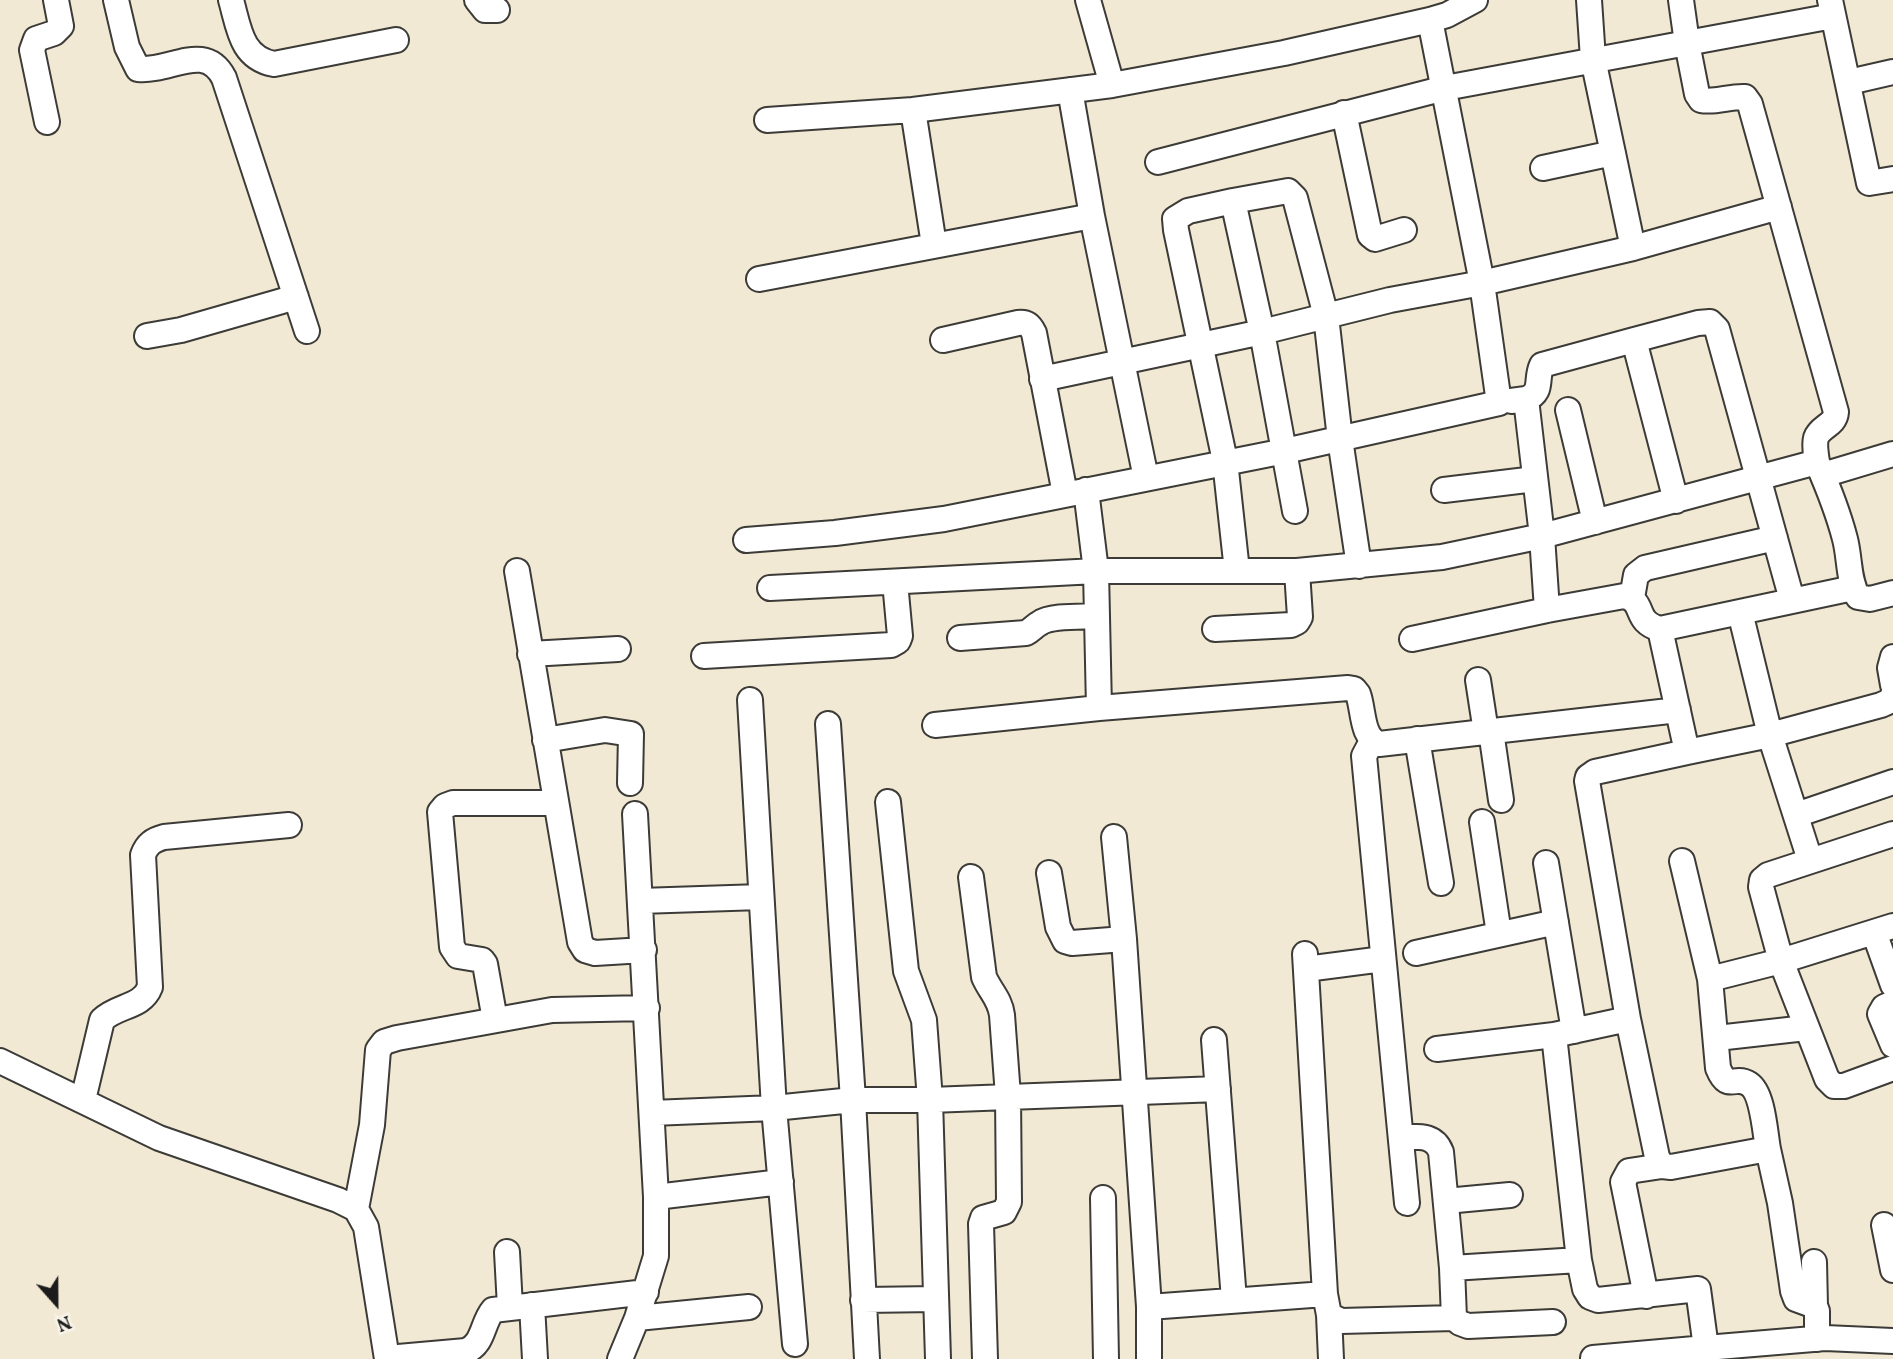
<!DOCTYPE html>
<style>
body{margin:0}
#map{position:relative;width:1893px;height:1359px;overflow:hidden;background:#f1e9d3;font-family:Vollkorn,serif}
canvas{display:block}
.north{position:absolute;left:21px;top:1268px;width:70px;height:70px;-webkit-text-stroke:5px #f7f3e8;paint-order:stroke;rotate:159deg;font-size:19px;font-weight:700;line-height:28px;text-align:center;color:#1c1c1c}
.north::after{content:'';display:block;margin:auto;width:24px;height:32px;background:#1c1c1c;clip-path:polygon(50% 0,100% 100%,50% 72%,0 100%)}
</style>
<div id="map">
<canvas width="1893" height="1359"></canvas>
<div class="north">N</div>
</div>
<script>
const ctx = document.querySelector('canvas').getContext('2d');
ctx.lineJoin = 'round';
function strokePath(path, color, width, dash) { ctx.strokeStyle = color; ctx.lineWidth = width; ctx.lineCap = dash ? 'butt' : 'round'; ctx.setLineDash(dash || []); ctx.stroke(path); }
const minor = new Path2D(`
 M116,0L127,47L138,69C171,72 205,41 224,78L307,331
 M231,0C239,28 241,58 274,64L396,40
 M477,0L485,10H497
 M1681,0L1687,43L1833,16
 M1830,0L1869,183L1893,179
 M1849,82L1893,72
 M1112,85L1284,53L1430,20L1447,15L1475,0
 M1070,90L1092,216
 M1344,113L1370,235L1375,239L1404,230
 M767,120L913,110
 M47,122L32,50L36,39L54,33L61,26L56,0
 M1158,162L1445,88L1687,43L1697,94L1701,100C1715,103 1730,96 1745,97L1750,104L1836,412C1835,426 1820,426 1816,438C1814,445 1816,455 1817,462
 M1543,168L1613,153
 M1233,201L1188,211L1175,219L1176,230L1225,461L1237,571
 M934,245L913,110L1112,85L1088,0
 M1633,248L1779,207
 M759,279L1092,216L1146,478
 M147,336L181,330L296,297
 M943,340L1018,323C1027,322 1030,325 1034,333L1065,494
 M1634,340L1698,323L1710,322L1717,329L1792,600
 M1042,379L1262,332L1390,300L1482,283L1633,248L1593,59L1589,0
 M1526,399C1544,392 1535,379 1542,365L1634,340L1676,501
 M1511,401L1526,399L1542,536L1547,610
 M1568,410L1595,522
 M1823,475L1893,454
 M1086,490L1096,571L1099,708
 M1444,490L1535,479
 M1295,511L1262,332L1233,201L1288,191L1295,198L1326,316L1340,439L1359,566
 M746,540L835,533L944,519L1285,451L1499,403L1482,283L1430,20
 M517,571L580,942L585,950L595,953L644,950
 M770,588L1096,571H1297L1442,557L1542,536L1817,462C1828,487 1838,512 1845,539C1850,558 1848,580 1858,597L1870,599L1893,593
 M1853,588L1660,629L1687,752L1770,735L1881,705L1890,701L1893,695
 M1632,598L1636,575L1645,568L1775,538
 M1740,612L1770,735L1810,860
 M1215,629L1291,625L1297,622L1300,617L1297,571
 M960,638L1026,633C1032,630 1034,626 1040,623C1051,615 1083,617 1097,616
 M1412,639L1547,610L1624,596C1647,602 1632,621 1660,629
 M530,654L618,649
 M704,656L891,645L898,641L900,636L895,582
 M1893,657L1890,668L1893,685
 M1478,680L1486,732
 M750,700L774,1108L795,1344
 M828,724L853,1100L867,1359
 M935,725L1099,708L1348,688L1354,689L1358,694C1364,710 1361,737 1379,744L1678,710
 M1491,731L1501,800
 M1417,739L1441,883
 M545,740L605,730L631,734L630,783
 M1372,741L1364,756L1407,1203
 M888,802L906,971L924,1020L930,1100L938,1359
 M1796,815L1893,782
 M1482,822L1499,934
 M1114,837L1124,939L1149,1307V1359
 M1682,861L1710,979L1718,1068C1728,1093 1735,1074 1749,1084C1763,1093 1765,1133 1768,1149L1671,1167L1662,1166L1657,1157L1628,1019L1554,1035L1579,1260L1585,1289L1590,1297L1598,1300L1698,1289L1706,1348L1825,1338L1893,1341
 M1546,863L1574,1031
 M1049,873L1058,927L1065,941L1072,943L1124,939
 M971,877L984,977C990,991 1000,999 1002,1015L1008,1096L1009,1202L1004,1212L983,1218L981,1224L985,1359
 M640,901L761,897
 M1893,926L1781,961L1827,1079L1834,1086H1844L1893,1068
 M1874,932L1893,985
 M1416,953L1556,922
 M1305,954L1325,1294L1329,1315L1341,1321L1454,1318L1460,1323L1468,1326L1553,1322
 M1306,969L1383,959
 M1710,979L1781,961L1761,887L1762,880L1768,875L1893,834
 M1893,1003L1884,1007L1880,1014L1893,1045
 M1628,1019L1587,781L1588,777L1595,772L1687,752
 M495,1020L485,964L482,960L458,956L452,947L440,812L445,806L453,803H555
 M1717,1038L1806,1028
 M1214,1040L1234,1300
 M1437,1049L1554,1035
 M0,1061L159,1138L338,1200L356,1209L366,1227L387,1359
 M83,1100L102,1020C117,1005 142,1008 150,987L143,855C147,844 153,840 164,837L289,825
 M652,1113L774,1108L853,1100H930L1218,1089
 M1401,1137C1418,1137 1434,1134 1441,1152L1452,1268
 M1768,1149L1780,1203L1793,1291L1796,1299L1815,1306L1817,1311V1339
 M656,1197L781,1182
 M1103,1198L1106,1359
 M1446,1201L1510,1195
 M356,1209L372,1125L378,1050L384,1042L397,1038L552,1010L647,1008
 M1884,1225L1893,1270
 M507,1252L510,1307
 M1814,1262L1815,1306
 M1646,1296L1623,1182L1629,1171L1662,1166
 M863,1300L936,1299
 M532,1305L535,1359
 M1149,1307L1325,1294
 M1329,1315L1331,1359
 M637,1318L749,1307
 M1454,1318L1452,1268L1579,1260
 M387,1358L466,1351C484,1344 482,1323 493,1310L646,1292
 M1593,1358L1706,1348
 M620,1359L637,1318L656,1256V1197L635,814`);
strokePath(minor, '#3c3b37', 28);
strokePath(minor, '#fff', 24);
</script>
